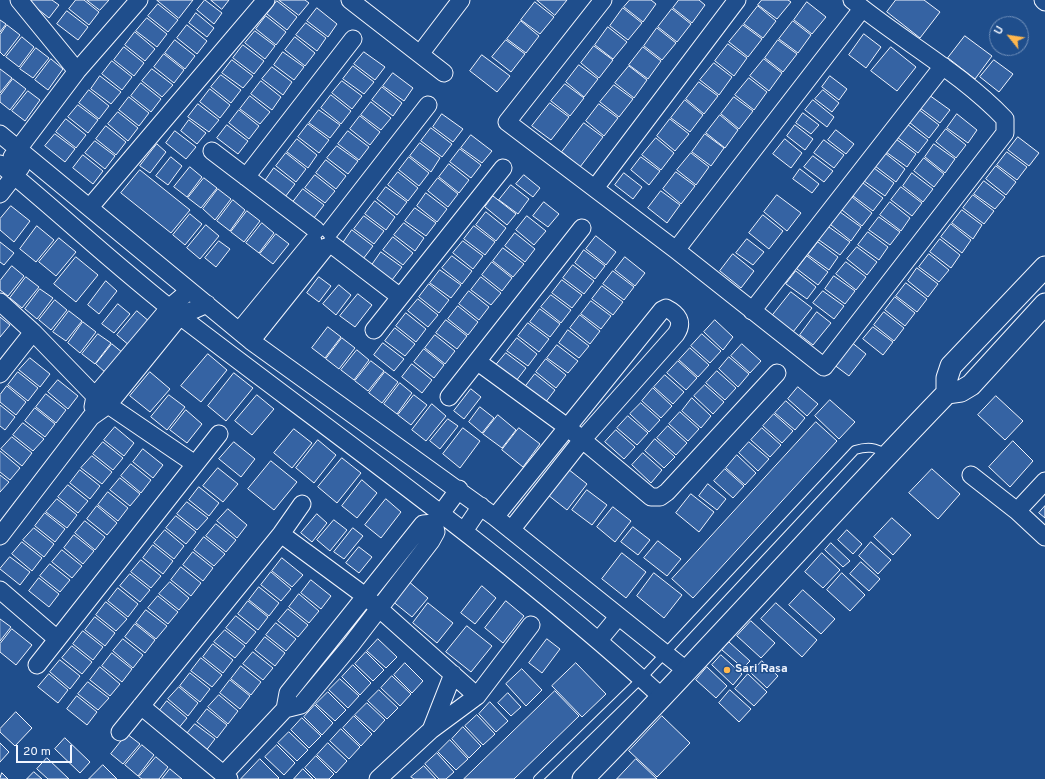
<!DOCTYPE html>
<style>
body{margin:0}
#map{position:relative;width:1045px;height:779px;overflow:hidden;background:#1f4e8c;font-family:Overpass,sans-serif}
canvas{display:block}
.north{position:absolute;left:989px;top:16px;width:40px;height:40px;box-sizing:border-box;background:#1f4e8c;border:1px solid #7391ba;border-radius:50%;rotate:300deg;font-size:11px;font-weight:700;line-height:16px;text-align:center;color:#f2f6ff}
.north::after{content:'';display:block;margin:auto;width:14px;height:18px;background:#ffb74d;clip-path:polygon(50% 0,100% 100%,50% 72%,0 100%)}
.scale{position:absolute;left:16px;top:745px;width:56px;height:18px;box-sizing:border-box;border:2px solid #f2f6ff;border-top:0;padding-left:5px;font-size:12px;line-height:14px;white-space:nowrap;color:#f2f6ff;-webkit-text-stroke:3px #1f4e8c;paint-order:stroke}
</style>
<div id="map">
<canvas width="1045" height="779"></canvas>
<div class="north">U</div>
<div class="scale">20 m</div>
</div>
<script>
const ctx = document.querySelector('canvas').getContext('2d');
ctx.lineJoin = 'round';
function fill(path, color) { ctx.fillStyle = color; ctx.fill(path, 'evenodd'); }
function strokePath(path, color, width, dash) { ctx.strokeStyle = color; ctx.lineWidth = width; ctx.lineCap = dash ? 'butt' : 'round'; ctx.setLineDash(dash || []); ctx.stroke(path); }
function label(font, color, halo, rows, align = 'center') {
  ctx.font = font + ' Overpass,sans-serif'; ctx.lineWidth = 3; ctx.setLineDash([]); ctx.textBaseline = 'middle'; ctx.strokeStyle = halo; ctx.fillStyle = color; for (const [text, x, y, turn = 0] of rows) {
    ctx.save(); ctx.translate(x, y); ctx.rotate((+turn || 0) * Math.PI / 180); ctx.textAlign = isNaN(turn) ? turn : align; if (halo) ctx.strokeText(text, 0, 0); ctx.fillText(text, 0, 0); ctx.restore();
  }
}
const building = new Path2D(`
 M30,0H52L59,5L49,18L29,2Z
 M76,0H84L99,12L89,25L69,9Z
 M87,0H109L100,10Z
 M157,0H193L179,18Z
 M205,0L222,13L214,24L197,10Z
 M211,0H229L222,9Z
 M279,0H305L309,3L299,15Z
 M537,0H567L555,15Z
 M630,0H651L656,4L643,22L624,7Z
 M679,0H699L705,5L692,23L673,8Z
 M762,0H788L791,2L777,19L758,5Z
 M896,0H924L940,12L920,38L887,12Z
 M277,1L297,17L287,30L267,14Z
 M535,2L554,17L540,34L521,20Z
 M807,2L826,17L812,34L794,20Z
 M158,4L178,20L168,32L148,16Z
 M758,6L776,21L763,38L744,24Z
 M317,8L337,24L328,37L307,21Z
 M623,8L642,23L628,40L610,26Z
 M672,9L691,24L677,42L658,27Z
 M67,11L88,27L78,40L57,24Z
 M196,13L214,28L207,37L189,23Z
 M266,16L286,32L276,45L256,29Z
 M147,18L167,34L157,47L136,31Z
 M0,20L6,24L0,32Z
 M521,21L539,36L526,53L507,39Z
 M793,21L811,35L798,53L779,39Z
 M306,23L326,38L317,51L296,35Z
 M7,25L20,35L4,56L0,52V35Z
 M187,25L207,41L197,54L177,38Z
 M743,25L762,39L748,57L729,42Z
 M608,27L627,42L613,59L595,45Z
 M657,28L676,43L662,60L644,46Z
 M255,31L275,46L265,59L245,43Z
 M135,32L155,49L145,61L125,45Z
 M864,34L881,47L866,68L849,55Z
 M965,36L992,56L975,79L948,58Z
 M22,37L34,47L19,67L6,57Z
 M295,37L315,53L305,66L285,50Z
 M175,40L195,56L185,69L165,53Z
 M506,40L525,54L511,72L492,57Z
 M778,40L797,54L783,72L765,58Z
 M728,44L747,58L734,76L715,61Z
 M243,45L264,61L254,74L233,58Z
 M594,46L613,60L599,78L581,63Z
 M124,47L144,63L134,76L114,60Z
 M643,47L661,61L648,79L629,65Z
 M891,47L916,67L897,91L871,71Z
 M36,48L49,58L33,78L20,69Z
 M283,52L304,67L294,80L274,65Z
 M364,52L385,67L375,80L354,64Z
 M164,54L184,70L174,83L154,67Z
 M482,55L510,76L497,92L470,71Z
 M51,59L63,69L48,90L35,80Z
 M764,59L782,73L769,91L750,76Z
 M232,60L253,76L243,88L222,73Z
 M994,60L1013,74L999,92L980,77Z
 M112,61L132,77L122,90L102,74Z
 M714,63L732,77L719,95L700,80Z
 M579,65L598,79L584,97L566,82Z
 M353,66L374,82L364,94L343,79Z
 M629,66L647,80L634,98L615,83Z
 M272,67L292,82L283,95L262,79Z
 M0,69L12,78L0,93Z
 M152,69L173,85L162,97L142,81Z
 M393,73L413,88L404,101L383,86Z
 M221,75L241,90L231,103L211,87Z
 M100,76L121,92L111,104L91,89Z
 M830,76L847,89L839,100L822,87Z
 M749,78L767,92L754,110L735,95Z
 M13,79L26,89L10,110L0,102V96Z
 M261,81L281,97L272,110L251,94Z
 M342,81L362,96L352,109L332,93Z
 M699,82L718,96L704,114L686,99Z
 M141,83L161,99L151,112L131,96Z
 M565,84L584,98L570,116L551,101Z
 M614,85L633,99L619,117L600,102Z
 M382,87L402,103L393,116L372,100Z
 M210,89L230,105L220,118L200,102Z
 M89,90L109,106L99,119L79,103Z
 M823,90L839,103L832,112L815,99Z
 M28,91L40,100L25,121L12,111Z
 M331,95L351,111L341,124L321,108Z
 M929,95L950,110L940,123L920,108Z
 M250,96L270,112L260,124L240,109Z
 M129,97L149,113L139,126L119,110Z
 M734,97L753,111L739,129L721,114Z
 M685,100L703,115L690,132L671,118Z
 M813,100L834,117L827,127L805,110Z
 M371,102L391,118L381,130L361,115Z
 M550,103L569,117L551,140L532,126Z
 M198,104L219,120L209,132L188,117Z
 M599,104L618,118L604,136L586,121Z
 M78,105L98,120L88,133L68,117Z
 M918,109L939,125L929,138L909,122Z
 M239,110L259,126L249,139L229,123Z
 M319,110L340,125L330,138L309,123Z
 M118,112L138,128L128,141L108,124Z
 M803,113L819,125L811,134L796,123Z
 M442,114L463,129L453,142L433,127Z
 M957,114L977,130L968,143L947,128Z
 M720,115L738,130L725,148L706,133Z
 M360,116L380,132L370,145L350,129Z
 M66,119L86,135L76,148L56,132Z
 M670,119L689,134L675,151L657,136Z
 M189,120L206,133L197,144L181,131Z
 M584,123L603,137L580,167L562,152Z
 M308,124L329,140L319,153L298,137Z
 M907,124L928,140L918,153L897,137Z
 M227,125L248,141L238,154L217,138Z
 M795,125L813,139L805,150L787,136Z
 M106,126L126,142L116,155L96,139Z
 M431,128L452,144L442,157L421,141Z
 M946,129L966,145L956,158L936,142Z
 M836,130L854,144L846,154L828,140Z
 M175,131L196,147L186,159L166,143Z
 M348,131L369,147L359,160L338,144Z
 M55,134L75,149L65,162L45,146Z
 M705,134L724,148L711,166L692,152Z
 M471,135L492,151L482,163L461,148Z
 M1018,137L1039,153L1029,166L1008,150Z
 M656,138L674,153L661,170L642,155Z
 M297,139L317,155L308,168L287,152Z
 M785,139L802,153L791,168L773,154Z
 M896,139L916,154L907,167L886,152Z
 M824,140L844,155L834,168L814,153Z
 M95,141L115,156L105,169L85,153Z
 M420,143L440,158L431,172L410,156Z
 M157,144L166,152L150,173L140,166Z
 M934,144L955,159L945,173L925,157Z
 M337,146L358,161L348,174L327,158Z
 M460,149L481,165L471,178L450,162Z
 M1007,152L1027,167L1017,180L997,165Z
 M286,153L306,169L296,182L276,166Z
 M691,153L709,167L696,185L677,170Z
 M885,153L905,169L896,182L875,166Z
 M83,155L103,171L93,184L73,168Z
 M813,156L833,171L824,182L804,167Z
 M171,157L182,166L168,185L156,176Z
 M409,157L429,173L419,186L399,170Z
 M641,157L660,171L649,185L631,170Z
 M924,158L944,174L934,187L914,171Z
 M326,160L346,176L336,189L316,173Z
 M449,164L469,180L459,193L439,177Z
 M996,166L1016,182L1006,195L986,179Z
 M190,167L202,177L187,197L174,187Z
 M274,168L295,184L285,197L265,181Z
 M874,168L894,183L885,196L864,181Z
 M800,169L819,184L812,193L793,179Z
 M140,170L190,210L171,233L121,193Z
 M398,172L418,188L408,201L388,185Z
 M676,172L695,186L681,204L663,189Z
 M624,173L642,187L633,199L615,185Z
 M912,173L933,189L923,202L903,186Z
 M315,175L335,191L325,203L305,188Z
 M524,175L540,188L533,197L516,184Z
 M204,178L217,188L201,208L188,198Z
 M438,178L458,194L448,207L428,191Z
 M984,181L1005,197L995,209L974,194Z
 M863,183L883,198L873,211L853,196Z
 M511,185L529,199L518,214L499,200Z
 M386,187L407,202L397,215L377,199Z
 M901,187L922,203L912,216L891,200Z
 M218,189L231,199L215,220L203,209Z
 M303,189L324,205L314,218L293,202Z
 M661,191L680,205L667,223L648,208Z
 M426,193L447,209L437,222L417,206Z
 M777,195L801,213L787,231L764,212Z
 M973,195L994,211L984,224L963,208Z
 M493,196L516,214L507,225L485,207Z
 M852,197L872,213L862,226L842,210Z
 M233,200L245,210L230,231L217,221Z
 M375,201L395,217L386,230L365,214Z
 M544,202L559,214L548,227L533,216Z
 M890,202L910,218L901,231L880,215Z
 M11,206L30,221L14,242L0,230V219Z
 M415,208L436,223L426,236L405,221Z
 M962,210L982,225L973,239L952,223Z
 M247,211L260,221L244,242L231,232Z
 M486,212L506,228L496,241L476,225Z
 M840,212L861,227L851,241L831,225Z
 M190,214L202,224L185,245L173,235Z
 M763,215L783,231L769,249L749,233Z
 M364,216L384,231L374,244L354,229Z
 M527,216L546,231L534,245L516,230Z
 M879,217L900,232L890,245L869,230Z
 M262,223L274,233L259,253L246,243Z
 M404,223L424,238L415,251L394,235Z
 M951,224L971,240L962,253L941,237Z
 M206,225L219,236L200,259L187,248Z
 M37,226L54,240L36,262L20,249Z
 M474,226L495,242L485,255L464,239Z
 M829,227L850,242L840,255L819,240Z
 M352,230L373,246L363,259L343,243Z
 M868,232L888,247L879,260L858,245Z
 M515,233L535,249L525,262L505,246Z
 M276,234L289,244L273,264L260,254Z
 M596,236L616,252L606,265L586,249Z
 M393,237L413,253L403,265L383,250Z
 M59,238L76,252L56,276L39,262Z
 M747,239L764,252L753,265L736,253Z
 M940,239L960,255L951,268L930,252Z
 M219,241L230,249L216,267L205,258Z
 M463,241L483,256L473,269L453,253Z
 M0,242L14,253L4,265L0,262Z
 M818,242L838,257L829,270L808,255Z
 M857,247L877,262L867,275L847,259Z
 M503,248L524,264L513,277L493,261Z
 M584,250L605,266L595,279L575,263Z
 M381,252L402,267L392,280L372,265Z
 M733,254L754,271L741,288L720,271Z
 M929,254L949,270L939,282L919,267Z
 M452,256L472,271L462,284L442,268Z
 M807,256L828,272L818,285L797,269Z
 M76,257L98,275L76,302L54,284Z
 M625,257L645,273L635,286L615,270Z
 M492,262L512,278L502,291L482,275Z
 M846,262L866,277L856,290L836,274Z
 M573,265L594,281L584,294L563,278Z
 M12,266L24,276L8,296L0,290V281Z
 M917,268L938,284L928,297L908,281Z
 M440,270L461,285L451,298L430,283Z
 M613,271L634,287L624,300L603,284Z
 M796,271L816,287L807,299L786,284Z
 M834,276L855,291L845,304L825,289Z
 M26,277L39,287L22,308L10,298Z
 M319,277L331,286L319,302L307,293Z
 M481,277L501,293L491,305L471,290Z
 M562,280L582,295L572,308L552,293Z
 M106,281L117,291L99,314L88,305Z
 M906,283L927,299L917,312L896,296Z
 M429,284L449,300L439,313L419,297Z
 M339,285L351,295L336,315L323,304Z
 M602,286L623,302L613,315L592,299Z
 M40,289L53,298L37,319L25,309Z
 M469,291L489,307L479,320L459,304Z
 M823,291L844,306L834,319L813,303Z
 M791,292L812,308L793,332L772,316Z
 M358,294L372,305L355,327L340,316Z
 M551,295L571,310L561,323L541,307Z
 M895,297L915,313L905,326L885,310Z
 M418,299L438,315L428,327L408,311Z
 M55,300L67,310L51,330L39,320Z
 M591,301L611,316L601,329L581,314Z
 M118,304L130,314L114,333L102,324Z
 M458,306L478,322L468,335L448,319Z
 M540,309L560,324L550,337L530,322Z
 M69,311L82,321L66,341L53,332Z
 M137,311L150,322L130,346L117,335Z
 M817,312L831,323L813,345L800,335Z
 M884,312L904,328L894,341L874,325Z
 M406,313L426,329L416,342L396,326Z
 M580,315L600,331L590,344L570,328Z
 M0,317L10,325L0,337Z
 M446,320L467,336L457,349L436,333Z
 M715,320L733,337L723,350L704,332Z
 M83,322L96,332L80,353L68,343Z
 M528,323L549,339L539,352L518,336Z
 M328,327L341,337L325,358L312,348Z
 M873,327L893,342L883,355L863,339Z
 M395,328L415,344L405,356L385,341Z
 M568,330L589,346L579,358L559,343Z
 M98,334L111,343L95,364L82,354Z
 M702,334L721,351L710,363L691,346Z
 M435,335L455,351L445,364L425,348Z
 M342,338L355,348L339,369L326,359Z
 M517,338L537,354L528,366L507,351Z
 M850,341L866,354L849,376L833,364Z
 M383,343L404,359L394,371L374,355Z
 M112,344L123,353L106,373L96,364Z
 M742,344L761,361L750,373L731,356Z
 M557,345L578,361L568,373L547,358Z
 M690,348L709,365L698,377L679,360Z
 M424,349L444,365L434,378L414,362Z
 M357,350L369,360L354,380L341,370Z
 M506,353L526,368L516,381L496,365Z
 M208,354L227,370L201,402L181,386Z
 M729,357L749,374L738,387L719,369Z
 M30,358L50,374L40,387L19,370Z
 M546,359L566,375L556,388L536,372Z
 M371,361L384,371L368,391L355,381Z
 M678,361L697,378L686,390L667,373Z
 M412,364L432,380L422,393L402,377Z
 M717,371L736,388L725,400L706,383Z
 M18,372L38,388L28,401L8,385Z
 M150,372L170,389L150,412L130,396Z
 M385,372L398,382L382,403L369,393Z
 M234,373L253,388L226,421L208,406Z
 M535,374L555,390L545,403L525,387Z
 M665,375L684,392L673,404L654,387Z
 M58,380L78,396L68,409L48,392Z
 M400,383L412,393L397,414L384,404Z
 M705,385L724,402L713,414L694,396Z
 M7,386L26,402L16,415L0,402V395Z
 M798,387L818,404L807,416L788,399Z
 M653,388L672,406L661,418L642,401Z
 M471,389L481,397L464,419L454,411Z
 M46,394L66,410L56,423L36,407Z
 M169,395L185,407L167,430L151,417Z
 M257,395L274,409L252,435L235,421Z
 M414,395L427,405L411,425L398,415Z
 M996,396L1023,421L1005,440L978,415Z
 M692,398L711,416L701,428L682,411Z
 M830,400L855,422L839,439L815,416Z
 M786,401L805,418L795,430L775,413Z
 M641,403L660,420L649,432L630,414Z
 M432,404L446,416L426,441L412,430Z
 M0,405L15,417L5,430L0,426Z
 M480,407L494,418L482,433L469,422Z
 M35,408L55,424L45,437L25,421Z
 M186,410L202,424L187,443L170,430Z
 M680,412L699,429L688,441L669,424Z
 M774,414L793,431L782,443L763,426Z
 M498,415L516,430L502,448L483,434Z
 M628,416L648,433L637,445L617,428Z
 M448,419L458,426L440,449L430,441Z
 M816,422L837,441L693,598L672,579Z
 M23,423L44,439L33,451L13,435Z
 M668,426L687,443L676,455L657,438Z
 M115,427L134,443L124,456L104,440Z
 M463,428L480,441L460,468L443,454Z
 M519,428L540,444L523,467L502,450Z
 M762,428L781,445L770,457L751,440Z
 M294,429L312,443L292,468L274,453Z
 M616,430L635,447L624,459L605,442Z
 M12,437L32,453L22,466L1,449Z
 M655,439L675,457L664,468L645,451Z
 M318,440L336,455L314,483L296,468Z
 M1013,441L1033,461L1010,487L989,467Z
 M103,442L123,458L113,470L93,454Z
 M234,442L255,459L241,477L219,459Z
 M749,442L769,459L758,471L739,453Z
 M143,449L163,465L153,478L133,462Z
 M0,451L20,468L10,480L0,472Z
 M643,453L662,470L651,483L632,465Z
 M737,455L756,473L745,485L726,468Z
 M92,456L112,472L102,484L81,468Z
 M342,458L361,473L337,503L318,487Z
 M271,461L297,482L274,510L248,489Z
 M131,464L151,480L141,493L121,476Z
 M218,468L238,484L223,502L203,486Z
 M568,469L587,484L567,510L548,495Z
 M725,469L744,486L733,498L714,481Z
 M932,469L960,494L938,519L909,493Z
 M80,470L100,486L90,499L70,483Z
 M0,475L9,482L0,492Z
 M120,478L140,494L130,506L110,490Z
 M362,480L377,493L357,518L342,506Z
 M708,484L726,499L717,510L699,496Z
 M68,485L88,501L78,513L58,497Z
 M199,487L219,503L209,516L189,500Z
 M587,490L607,505L592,525L572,510Z
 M108,492L128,508L118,521L98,505Z
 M691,494L714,512L699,532L676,513Z
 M57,499L77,515L67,528L46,512Z
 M386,499L401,512L381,538L365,525Z
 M187,502L208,518L197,530L177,514Z
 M97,506L117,523L107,535L87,519Z
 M1045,506V518L1039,513Z
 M613,507L631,521L615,542L597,527Z
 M228,509L247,525L237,538L217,521Z
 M45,513L65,529L55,542L35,526Z
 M317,514L327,523L312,542L301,533Z
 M176,516L196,532L186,544L166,528Z
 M892,518L911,535L893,555L874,537Z
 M334,520L347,530L330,551L317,540Z
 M85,521L105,537L95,550L75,533Z
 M216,524L236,540L226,552L206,536Z
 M633,527L650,540L638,555L621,542Z
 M34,528L54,544L44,557L23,540Z
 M353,528L363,536L344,559L334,552Z
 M165,530L184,546L174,559L154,543Z
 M847,530L862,544L853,554L838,540Z
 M74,535L94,551L83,564L64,548Z
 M204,537L225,554L214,566L194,550Z
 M658,541L681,559L667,576L644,558Z
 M22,542L42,558L32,571L12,554Z
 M871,542L891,560L878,574L859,556Z
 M831,543L850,561L843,567L825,550Z
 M153,545L173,561L163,574L143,558Z
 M359,547L372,557L359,573L346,563Z
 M62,550L82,566L72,578L52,562Z
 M193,552L213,568L203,581L183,565Z
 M622,553L646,572L626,598L602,579Z
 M822,553L840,570L823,588L805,572Z
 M10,557L30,572L20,585L0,569Z
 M282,558L303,575L292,587L272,571Z
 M141,560L161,576L151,588L131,572Z
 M861,562L880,579L869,591L850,574Z
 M50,564L70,580L60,592L40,576Z
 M181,567L201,583L191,596L171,580Z
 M271,572L291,589L281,601L261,585Z
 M654,573L682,595L664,618L637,596Z
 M842,573L865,595L850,611L827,590Z
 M130,574L150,590L140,602L120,586Z
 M39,578L59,594L49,607L29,591Z
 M311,580L331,596L321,609L301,593Z
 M407,580L428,598L412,617L391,600Z
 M170,582L189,598L179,610L159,594Z
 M482,586L496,598L475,624L461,613Z
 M259,587L279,603L269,616L249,600Z
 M118,588L138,604L128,617L108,601Z
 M803,590L835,619L821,634L789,605Z
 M299,594L319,611L309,623L289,607Z
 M158,596L178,612L168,624L148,608Z
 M248,601L268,617L258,630L238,614Z
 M506,601L524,616L503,643L485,628Z
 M106,602L127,619L116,631L96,615Z
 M428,603L453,623L437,643L413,623Z
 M776,603L817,640L802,657L761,619Z
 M288,609L308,625L298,637L278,621Z
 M146,610L167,626L156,639L136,623Z
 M236,616L256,632L246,644L226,628Z
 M95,617L115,633L105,646L85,630Z
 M0,619L11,627L0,641Z
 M751,621L775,643L761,658L737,636Z
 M276,623L296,639L286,651L266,635Z
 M135,624L155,640L145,653L125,637Z
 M467,626L492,646L471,672L446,652Z
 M12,629L32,645L16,665L0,652V644Z
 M225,630L245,646L235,658L214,642Z
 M83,631L103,647L93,660L73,644Z
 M265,637L285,653L275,666L255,650Z
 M123,639L143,655L133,668L113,651Z
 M378,639L397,657L386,668L367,651Z
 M547,639L560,649L542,673L529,663Z
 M729,642L750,661L743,668L722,650Z
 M213,644L233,660L223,673L203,657Z
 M72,646L92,662L82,674L62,658Z
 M253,652L273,668L263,680L243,664Z
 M366,652L384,670L373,681L355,664Z
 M112,653L132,669L122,682L102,666Z
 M721,655L742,674L733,685L712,665Z
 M201,658L222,675L212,687L191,671Z
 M60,660L80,676L70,689L50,672Z
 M762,661L778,676L767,688L751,673Z
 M405,663L423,681L412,693L394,675Z
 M576,663L606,694L582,717L552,686Z
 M353,665L371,683L360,695L342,677Z
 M241,666L261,682L251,695L231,679Z
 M100,667L120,684L110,696L90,680Z
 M707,667L727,686L716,698L696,680Z
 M522,669L542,690L526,706L506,684Z
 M190,673L210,689L200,702L180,686Z
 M49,674L68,690L58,703L38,687Z
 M748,674L767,692L754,706L735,689Z
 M392,676L411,694L400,706L381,688Z
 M340,679L359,696L348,708L329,690Z
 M230,680L250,696L240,709L220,693Z
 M88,682L109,698L98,710L78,694Z
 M179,687L198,703L188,716L168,699Z
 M379,690L398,708L387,719L368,701Z
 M730,690L751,709L739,722L719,703Z
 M555,691L579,716L514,779H464Z
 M328,692L346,710L335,721L316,704Z
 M508,693L521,707L511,716L498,703Z
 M219,695L238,711L228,724L208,707Z
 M77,696L97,712L87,725L67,709Z
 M167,701L187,718L177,730L157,714Z
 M490,702L508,721L496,732L479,714Z
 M367,703L385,720L374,732L355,715Z
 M315,705L333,723L322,735L304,717Z
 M207,709L227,725L217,738L197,722Z
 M16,712L32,728L15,746L0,732V729Z
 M477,715L495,734L483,745L465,726Z
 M354,716L372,734L361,746L343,728Z
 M662,716L690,743L657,777L629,751Z
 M302,718L321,736L309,748L291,730Z
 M195,724L215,739L205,752L185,736Z
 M463,727L481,746L469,758L452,739Z
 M341,729L360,747L349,759L330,741Z
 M289,732L308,750L297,761L278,743Z
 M127,734L140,744L123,764L111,754Z
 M65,738L90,762L80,773L55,749Z
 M450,740L468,759L456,770L438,752Z
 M0,743L9,752L0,762Z
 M328,743L347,761L336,773L317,755Z
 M142,745L154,755L138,776L125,765Z
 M277,745L295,763L284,775L265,757Z
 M437,753L454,772L446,779H439L425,764Z
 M316,756L334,774L329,779H316L305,768Z
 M156,757L168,767L159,779H142L139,777Z
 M47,758L69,779H48L37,769Z
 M260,759L279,778L278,779H241Z
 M636,759L657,779H617Z
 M103,765L117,779H89Z
 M424,766L436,779H414L411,777Z
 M170,769L182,779H162Z
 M303,769L313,779H294Z
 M34,772L42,779H27Z
 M2,773L8,779H0Z`);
fill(building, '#3563a3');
strokePath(building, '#f2f6ff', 1);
const service = new Path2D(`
 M538,779L642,678L855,450C868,446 875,447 887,454`);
const minor = new Path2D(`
 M19,0L77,71
 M350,0L444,73
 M603,0L507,122L676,250L824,367L1005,133V119C960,72 902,41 852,0
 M1043,0L1045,2
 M420,54L461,0
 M0,134L251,341L495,517L687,671
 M212,151L316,230
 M12,157L77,71L139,0
 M0,164C61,214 118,268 180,316C343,441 511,559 663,698
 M246,177L353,39
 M595,188L737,0
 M0,194L21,167
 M90,207L266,0
 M330,231L428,105
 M331,244L399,296
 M676,250L862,9
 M0,302L33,332L95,396L195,464
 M752,311L943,66
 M240,330L313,241
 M374,330L503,168
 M251,341L326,247
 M478,362L567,427L651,497H660L667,492L777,373
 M0,374L33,332
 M449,397L582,228
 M93,407L95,396L170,307L189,291
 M971,475L1017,511L1045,537
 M1017,511L1045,481
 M495,517L662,310L666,308C678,314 684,322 676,334L582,440L511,530
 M464,531L481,506
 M281,534L365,596L477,696
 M0,536L91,417L108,405L180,316L207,304
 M0,590L57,639
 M599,640L618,617
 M37,665L219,434
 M141,706L229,779
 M285,709L288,693L423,524L434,523
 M431,730L453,674
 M120,732L281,534L302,504
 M224,774L285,709L301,705L351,645L431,541L436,532L434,523L459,489
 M378,779L431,730L477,696L531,625`);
const tertiary = new Path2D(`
 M947,393V378L951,366L1045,267
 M583,779C707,653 824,520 947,393L961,391L971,385L1045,304`);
strokePath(service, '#f2f6ff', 10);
strokePath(minor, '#f2f6ff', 19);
strokePath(tertiary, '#f2f6ff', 23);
strokePath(service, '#1f4e8c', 8);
strokePath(minor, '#1f4e8c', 17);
strokePath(tertiary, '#1f4e8c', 21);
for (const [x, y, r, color] of [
 [727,670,4,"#ffb74d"]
]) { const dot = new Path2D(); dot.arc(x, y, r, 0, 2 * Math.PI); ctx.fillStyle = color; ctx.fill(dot); strokePath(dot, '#1f4e8c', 1.5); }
label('bold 12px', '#f2f6ff', '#1f4e8c', [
 ["Sari Rasa",735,670]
], 'left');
</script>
